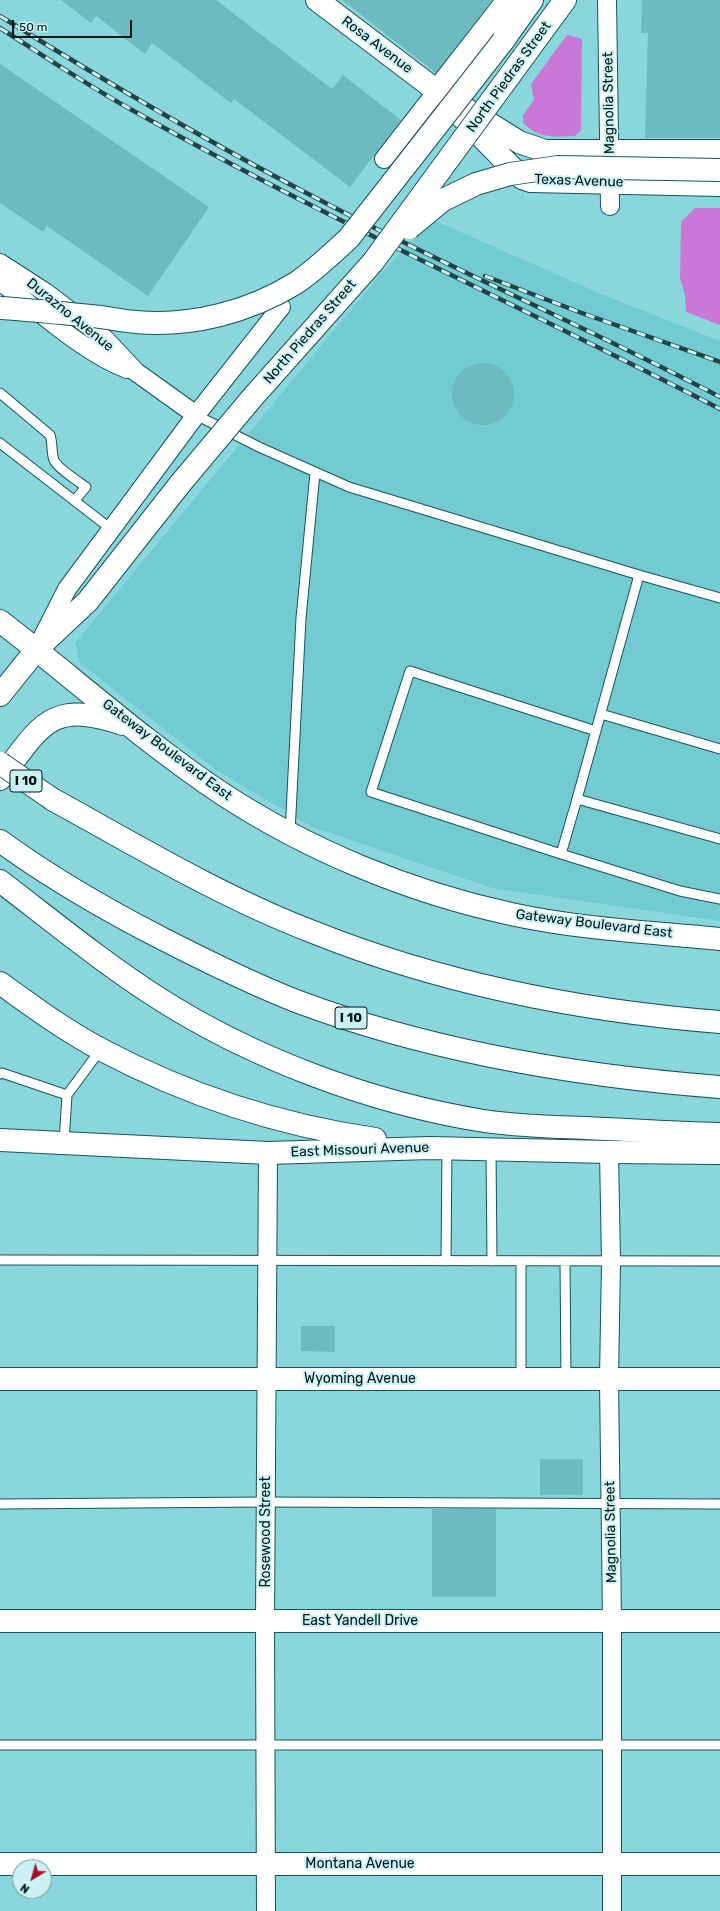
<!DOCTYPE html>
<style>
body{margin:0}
#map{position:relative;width:720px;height:1911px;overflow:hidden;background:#89d7dd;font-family:Rubik,sans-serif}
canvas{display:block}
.north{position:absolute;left:12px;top:1859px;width:40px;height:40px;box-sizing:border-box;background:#cbf1f3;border:1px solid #7a999b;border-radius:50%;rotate:217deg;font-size:11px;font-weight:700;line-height:16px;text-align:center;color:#001618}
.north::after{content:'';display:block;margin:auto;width:14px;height:18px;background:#a60d26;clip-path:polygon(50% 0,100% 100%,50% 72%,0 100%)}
.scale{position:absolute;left:12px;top:20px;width:120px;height:18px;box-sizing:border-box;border:2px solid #001618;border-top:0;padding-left:5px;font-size:12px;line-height:14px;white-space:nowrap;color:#001618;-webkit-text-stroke:3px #cbf1f3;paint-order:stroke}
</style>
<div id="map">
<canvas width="720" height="1911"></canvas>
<div class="north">N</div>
<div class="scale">50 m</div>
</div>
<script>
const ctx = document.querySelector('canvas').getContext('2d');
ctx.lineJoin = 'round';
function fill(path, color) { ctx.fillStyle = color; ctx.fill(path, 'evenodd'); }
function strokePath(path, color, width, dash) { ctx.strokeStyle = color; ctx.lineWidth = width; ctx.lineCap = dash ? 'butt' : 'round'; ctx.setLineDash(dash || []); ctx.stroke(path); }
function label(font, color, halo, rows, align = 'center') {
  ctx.font = font + ' Rubik,sans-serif'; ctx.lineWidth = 4; ctx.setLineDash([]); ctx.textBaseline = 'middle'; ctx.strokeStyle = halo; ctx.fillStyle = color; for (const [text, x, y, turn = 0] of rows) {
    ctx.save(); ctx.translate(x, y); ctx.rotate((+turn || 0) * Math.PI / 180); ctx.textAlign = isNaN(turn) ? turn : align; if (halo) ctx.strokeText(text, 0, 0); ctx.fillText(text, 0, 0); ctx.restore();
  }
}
fill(new Path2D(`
 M431,219L599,293L720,341V921L492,888L312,827L216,770L80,663L75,643L378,277Z`), '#73cbd2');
fill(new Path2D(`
 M567,35L582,39L581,130L575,136C554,137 539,139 523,123V115L534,100L531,84Z
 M695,208H720V325L686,312L685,295L680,278L681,222Z`), '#ca78d7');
fill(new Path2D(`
 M61,0H216L332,89L343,75L401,120L350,187L234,99L231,103L152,43L145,54L96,16L91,23Z
 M342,0H492L436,73Z
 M642,0H720V138H645L648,33H641Z
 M0,64L209,207L148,296L47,226L43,232L0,203Z
 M452 394a31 31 0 1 1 62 0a31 31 0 1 1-62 0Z
 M301,1326H335V1352L301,1351Z
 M540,1459H583V1495H540Z
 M432,1509H496V1597H432Z`), '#6dbbc1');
const service = new Path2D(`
 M0,393L50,435C53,444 51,452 54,460C56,467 79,482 86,487L75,500
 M196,415L259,447L349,487L639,575
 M0,443L111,529
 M720,598L639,575L577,799L720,839
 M601,714L720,749
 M577,799L561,854L680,891L720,899
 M290,833L301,618L315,473
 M561,854L371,792L410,671L596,731
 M0,1074L2,1073L67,1095
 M64,1143L67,1095L101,1049
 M491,1149L492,1261
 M0,1260L720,1261
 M446,1261L447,1149
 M521,1261V1379
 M565,1261L566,1379
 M0,1504L266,1502L720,1504
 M0,1745H720`);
const minor = new Path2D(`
 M607,0L610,206
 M384,159L437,91
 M0,263L45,292L83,321L105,339L136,372L196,415
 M0,281C38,310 83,352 127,369
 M39,644L67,589L196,415L281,307
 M609,1152L611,1261L609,1379L612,1621V1911
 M266,1911L265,1621L268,1153`);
const tertiary = new Path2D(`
 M317,0L437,91L519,142L545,151H720
 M437,91L508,0
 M460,115L522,178L531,181L720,185
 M0,1379H720
 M0,1621H720`);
const secondary = new Path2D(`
 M503,41L532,0
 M524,56L565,0
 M0,621C74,678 143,741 221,793C308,850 409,892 511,914C579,929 650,932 720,939
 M0,695L37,649L88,601L180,484
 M0,779C41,726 49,699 123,724
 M0,983C33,1007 66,1031 102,1050C187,1095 279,1125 375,1139
 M0,1140L268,1153L430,1148L609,1152L720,1153`);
const primary = new Path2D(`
 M0,1864H720`);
const motorway = new Path2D(`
 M52,799C137,846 222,897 313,932C443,984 581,1011 720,1022
 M0,841C51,878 106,910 163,939C206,961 250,983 296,1001C432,1052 576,1076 720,1087
 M0,881C51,920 101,961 155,996C251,1058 371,1103 484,1121C518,1126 552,1127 586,1128C631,1130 675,1133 720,1134`);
strokePath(service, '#155459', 11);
strokePath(minor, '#155459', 20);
strokePath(tertiary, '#155459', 24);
strokePath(secondary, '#155459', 24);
strokePath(primary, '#155459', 24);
strokePath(motorway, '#155459', 24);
strokePath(service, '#fff', 9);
strokePath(minor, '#fff', 18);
strokePath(tertiary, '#fff', 22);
strokePath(secondary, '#fff', 22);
strokePath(primary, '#fff', 22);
strokePath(motorway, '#fff', 22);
const rail = new Path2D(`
 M0,16C103,80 208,142 316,198C449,268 587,327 720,397
 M0,28C44,56 87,85 132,110C324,218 525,308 720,409
 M485,276L579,312L720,362`);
strokePath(rail, '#214447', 4.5);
strokePath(rail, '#cbf1f3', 3, [9]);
const secondaryBridge = new Path2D(`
 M409,228L443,200L476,184L510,174L558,167L720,170
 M0,308C30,310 61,313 91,316C106,317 121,321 136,322C191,327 249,312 296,283C315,270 332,254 349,238L503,41
 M180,484L252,398L373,262L524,56`);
const motorwayBridge = new Path2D(`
 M0,763L52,799`);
strokePath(secondaryBridge, '#155459', 24, []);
strokePath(motorwayBridge, '#155459', 24, []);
strokePath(secondaryBridge, '#fff', 22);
strokePath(motorwayBridge, '#fff', 22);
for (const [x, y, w] of [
 [26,781,32],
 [351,1018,32]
]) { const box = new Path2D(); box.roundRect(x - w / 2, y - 11, w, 22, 3); ctx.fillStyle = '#cbf1f3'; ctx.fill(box); strokePath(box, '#001618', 1); }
label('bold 13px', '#001618', null, [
 ["I 10",26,781],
 ["I 10",351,1018]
]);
label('14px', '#001618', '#cbf1f3', [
 ["Rosa Avenue",377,45,37],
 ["North Piedras Street",509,77,-54],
 ["Magnolia Street",609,103,-91],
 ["Texas Avenue",579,181,2],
 ["Durazno Avenue",70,315,39],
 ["North Piedras Street",310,332,-49],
 ["Gateway Boulevard East",167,750,37],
 ["Gateway Boulevard East",594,924,7],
 ["East Missouri Avenue",360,1150,-2],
 ["Wyoming Avenue",360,1379],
 ["Rosewood Street",266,1532,-90],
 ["Magnolia Street",611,1532,-91],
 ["East Yandell Drive",360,1621],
 ["Montana Avenue",360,1864]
]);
</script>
